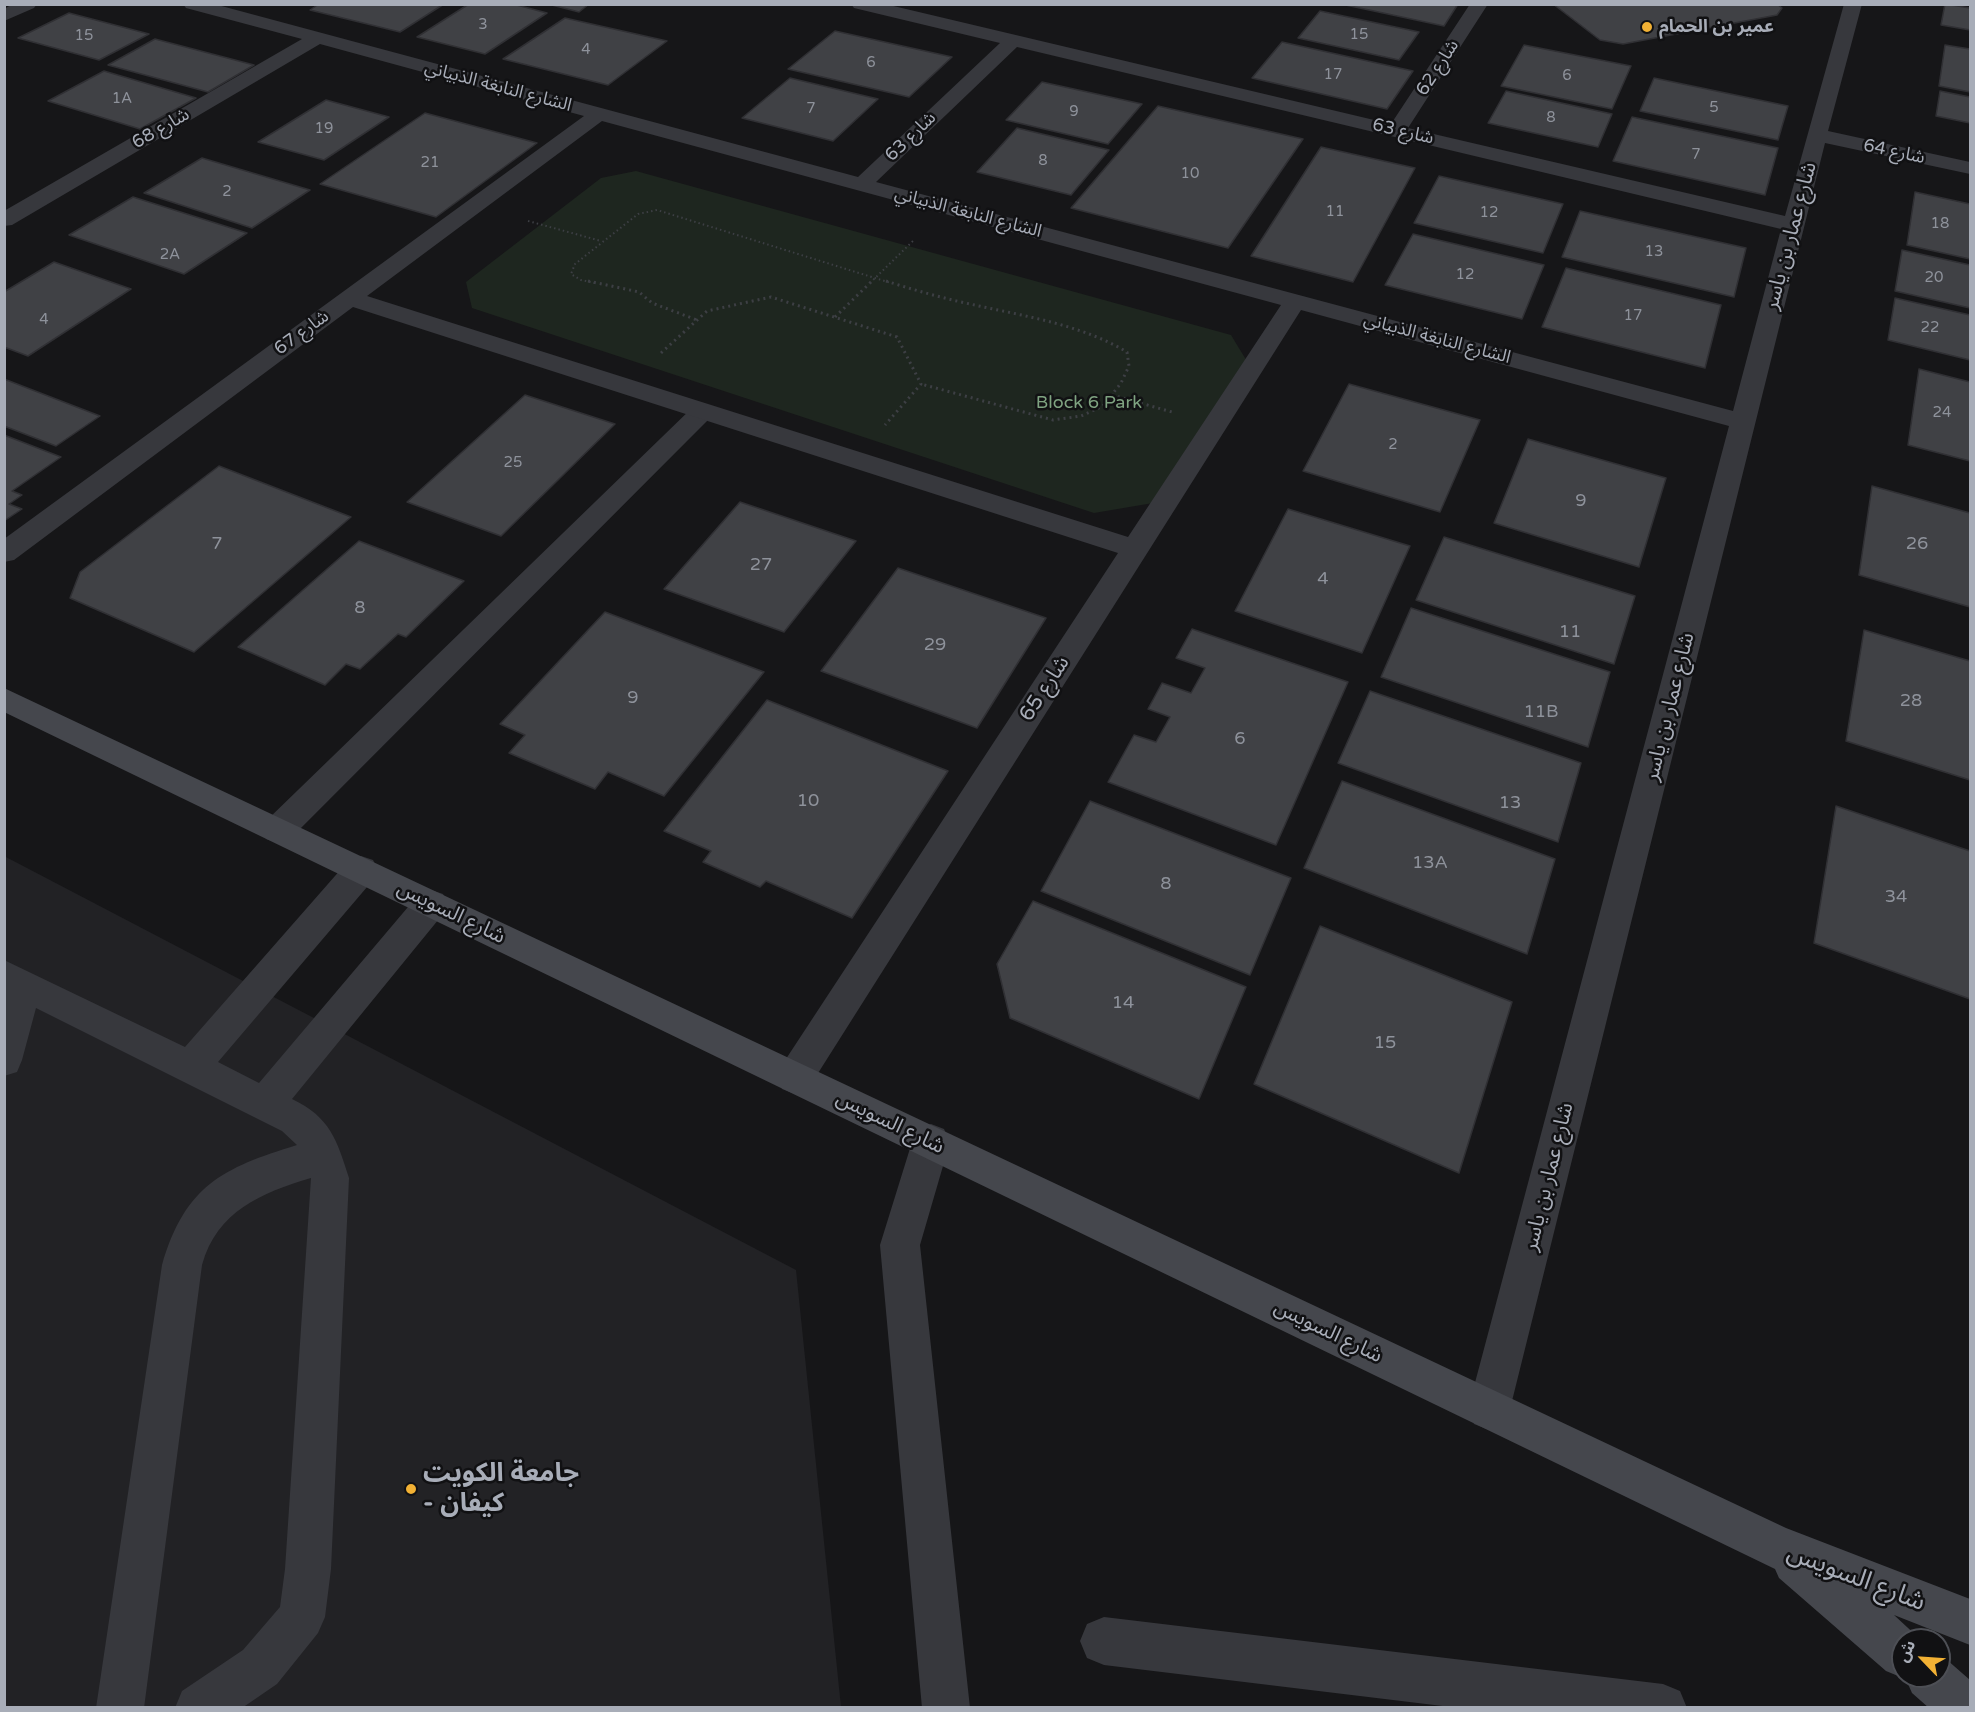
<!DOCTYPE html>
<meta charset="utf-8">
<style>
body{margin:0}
#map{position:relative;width:1975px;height:1712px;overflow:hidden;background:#161618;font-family:"Varela Round","Noto Sans Arabic",sans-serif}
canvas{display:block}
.frame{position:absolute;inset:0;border:6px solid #a8adb8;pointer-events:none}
.north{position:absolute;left:1891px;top:1628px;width:60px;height:60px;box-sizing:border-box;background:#111113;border:2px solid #4d4f55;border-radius:50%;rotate:295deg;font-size:16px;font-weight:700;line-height:24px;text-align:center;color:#a8adb8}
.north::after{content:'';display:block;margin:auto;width:21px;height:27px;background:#f2b134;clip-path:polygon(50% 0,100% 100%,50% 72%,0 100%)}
</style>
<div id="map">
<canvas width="1975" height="1712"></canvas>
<div class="frame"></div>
<div class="north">ش</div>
</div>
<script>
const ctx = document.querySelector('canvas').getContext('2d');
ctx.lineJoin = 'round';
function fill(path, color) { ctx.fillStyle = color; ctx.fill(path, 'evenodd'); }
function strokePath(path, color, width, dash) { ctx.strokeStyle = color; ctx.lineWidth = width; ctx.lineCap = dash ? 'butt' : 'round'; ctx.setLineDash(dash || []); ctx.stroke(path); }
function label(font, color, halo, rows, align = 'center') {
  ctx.font = font + ' "Varela Round","Noto Sans Arabic",sans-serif'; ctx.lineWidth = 5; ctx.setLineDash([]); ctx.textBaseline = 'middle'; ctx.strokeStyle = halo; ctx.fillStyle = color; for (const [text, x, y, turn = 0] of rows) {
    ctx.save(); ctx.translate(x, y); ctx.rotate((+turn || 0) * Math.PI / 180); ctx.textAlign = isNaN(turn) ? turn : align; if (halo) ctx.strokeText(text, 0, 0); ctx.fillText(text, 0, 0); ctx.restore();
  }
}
fill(new Path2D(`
 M4,856L796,1270L841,1707H5Z`), '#222225');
fill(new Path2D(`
 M636,171L1231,335L1248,363L1153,503L1094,513L472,308L466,282L601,178Z`), '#1e261f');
const building = new Path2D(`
 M319,4H444L400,32L310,10Z
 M469,4H513L547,13L485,54L417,37Z
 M548,4H589L579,12Z
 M1341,4H1458L1444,26Z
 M1553,4H1777L1782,8L1777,15L1623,44L1600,40Z
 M1945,4L1970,8V30L1941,25Z
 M1320,11L1419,32L1399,60L1298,38Z
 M69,13L149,34L99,60L18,38Z
 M565,18L667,41L608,85L503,59Z
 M835,31L952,57L909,97L788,69Z
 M155,39L254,65L208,92L108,65Z
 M1282,42L1413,71L1387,109L1252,78Z
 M1524,45L1631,66L1612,109L1501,86Z
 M1945,45L1970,49V92L1939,86Z
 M104,71L196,98L140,129L48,101Z
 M790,78L878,99L833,141L742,118Z
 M1654,78L1788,106L1778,140L1640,111Z
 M1042,82L1142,104L1108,144L1006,120Z
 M1506,91L1612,114L1598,147L1488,123Z
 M1940,91L1970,97V123L1936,116Z
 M326,100L389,117L324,160L258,142Z
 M1158,106L1303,139L1228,248L1071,208Z
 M425,113L537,143L436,217L320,184Z
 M1632,117L1778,148L1765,195L1613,161Z
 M1017,128L1109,150L1071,195L977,172Z
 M1321,147L1415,168L1353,282L1251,256Z
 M202,158L310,190L252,228L144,193Z
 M1439,176L1563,204L1543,253L1414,223Z
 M1915,192L1970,204V259L1907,245Z
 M133,197L247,233L184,274L69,235Z
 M1580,211L1746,248L1734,297L1562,257Z
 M1413,234L1544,265L1522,319L1385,285Z
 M1902,250L1970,265V308L1895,291Z
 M54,262L131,289L28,356L4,347V292Z
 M1566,268L1721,305L1705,368L1542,327Z
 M1895,298L1970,315V360L1888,340Z
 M1919,369L1970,382V461L1908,445Z
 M4,379L100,416L56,446L4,426Z
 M1349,384L1480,420L1440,512L1303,471Z
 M525,395L615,424L501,536L407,502Z
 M4,435L61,457L12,491L22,495L9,504L22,509L4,521Z
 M1528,439L1666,478L1639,567L1494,523Z
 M219,466L351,517L194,652L70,598L80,572Z
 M1872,486L1970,513V607L1859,575Z
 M740,502L856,541L784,632L664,589Z
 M1288,509L1410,546L1362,653L1235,611Z
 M1444,537L1635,596L1614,664L1416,600Z
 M359,541L464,581L406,637L398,634L360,669L346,664L325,685L238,647Z
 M898,568L1046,618L977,728L821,671Z
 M1411,608L1610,672L1588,747L1381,677Z
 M605,612L764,672L664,796L608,772L595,789L509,753L525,735L500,724Z
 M1192,629L1348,682L1276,845L1108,782L1134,735L1156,742L1170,717L1148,709L1162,683L1191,693L1205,668L1176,658Z
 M1864,630L1970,661V780L1846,741Z
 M1370,691L1581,763L1558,842L1338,763Z
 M767,700L948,771L852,918L766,881L760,887L703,862L711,851L664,831Z
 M1342,781L1555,859L1527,954L1304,868Z
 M1090,801L1291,878L1250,975L1041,891Z
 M1836,806L1970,851V999L1814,943Z
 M1033,901L1246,987L1199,1099L1010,1018L997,964Z
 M1320,926L1512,1002L1459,1173L1254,1084Z`);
fill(building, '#404145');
strokePath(building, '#303034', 1.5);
strokePath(new Path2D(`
 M528,221L601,241
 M595,283L581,280L571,274L575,264L638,214L657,210L891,283
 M870,283L914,240`), '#3d3f44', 2, [1.5, 3]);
strokePath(new Path2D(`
 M588,281L639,292L652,303L697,320
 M886,281C914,290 942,298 970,304C1023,316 1080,324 1127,352L1129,366L1121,383L1103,406L1081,416L1053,420L921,384
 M835,317L872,281
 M661,353L707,311L771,297L897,337L921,384L885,425
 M1112,395L1172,412`), '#3d3f44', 3, [2, 4]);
fill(new Path2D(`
 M703,403L712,406L716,411L712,416L290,839L278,843L266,839L262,830L266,821L694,406Z
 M361,856L373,860L378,870L373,880L218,1062L259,1083L419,894L431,890L443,894L448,904L443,914L292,1099C330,1117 337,1140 349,1178L331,1569L325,1617L318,1633L277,1684L242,1708H175L182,1691L243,1650L280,1607L285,1569L311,1178C261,1193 217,1211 202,1265L144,1708H96L162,1265C185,1186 222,1168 297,1145L282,1131L36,1008L22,1060L17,1072L4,1076V960L185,1047L349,860Z
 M931,1124L944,1129L950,1142L920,1245L970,1708H922L880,1245L912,1142L918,1129Z
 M1104,1617L1663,1684L1680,1691L1687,1708H1459L1104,1665L1087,1658L1080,1641L1087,1624Z`), '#37383d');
fill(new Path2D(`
 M13,4H37L34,8L4,21V9Z
 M183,4H214L858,177L1000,43L854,8L851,4H885L1391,124L1470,4H1488L1408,128L1785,216L1844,4H1862L1828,131L1970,162V174L1825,143L1510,1409L1504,1424L1489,1430L1474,1424L1468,1409L1729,426L1301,310L808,1089L795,1094L782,1089L777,1077L782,1065L1118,553L353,307L14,560L4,562V539L584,116L320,44L12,225L4,226V211L302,39L186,8ZM1017,47L1781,229L1733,411L876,182ZM602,121L1281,305L1128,537L367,296Z`), '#37383d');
fill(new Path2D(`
 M4,688L1786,1528L1970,1599V1645L1894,1615L1921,1640H1903V1676H1939V1656L1946,1659L1970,1680V1708H1929L1912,1693L1905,1677L1903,1678L1886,1671L1779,1578L1775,1569L4,712Z`), '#45474d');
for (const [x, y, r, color] of [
 [1647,27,6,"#f2b134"],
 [411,1489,6,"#f2b134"]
]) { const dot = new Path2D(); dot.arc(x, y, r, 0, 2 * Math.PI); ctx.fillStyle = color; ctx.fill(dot); strokePath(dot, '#111113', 2); }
label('15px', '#8e929b', null, [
 ["3",483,25],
 ["15",1359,35],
 ["15",84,36],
 ["4",586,50],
 ["6",871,63],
 ["17",1333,75],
 ["6",1567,76],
 ["1A",122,99],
 ["5",1714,108],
 ["7",811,109],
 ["9",1074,112],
 ["8",1551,118],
 ["19",324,129],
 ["7",1696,155],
 ["8",1043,161],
 ["21",430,163],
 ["10",1190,174],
 ["2",227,192],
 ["11",1335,212],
 ["12",1489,213],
 ["18",1940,224],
 ["13",1654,252],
 ["2A",170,255],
 ["12",1465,275],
 ["20",1934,278],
 ["17",1633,316],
 ["4",44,320],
 ["22",1930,328],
 ["24",1942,413],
 ["2",1393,445],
 ["25",513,463]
]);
label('bold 18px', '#a8adb8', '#111113', [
 ["عمير بن الحمام",1659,27]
], 'left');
label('18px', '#a8adb8', '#111113', [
 ["شارع 62",1438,68,-57],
 ["الشارع النابغة الذبياني",498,87,15],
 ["شارع 68",161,129,-30],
 ["شارع 63",1403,132,13],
 ["شارع 63",911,137,-44],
 ["شارع 64",1894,152,12],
 ["الشارع النابغة الذبياني",968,213,15],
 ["شارع 67",302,333,-36],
 ["الشارع النابغة الذبياني",1437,339,15]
]);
label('18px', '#7fa381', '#111113', [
 ["Block 6 Park",1089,403]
]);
label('18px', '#8e929b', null, [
 ["9",1581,501],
 ["7",217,544],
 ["26",1917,544],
 ["27",761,565],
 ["4",1323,579],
 ["8",360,608],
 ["11",1570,632],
 ["29",935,645],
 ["9",633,698],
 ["28",1911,701],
 ["11B",1541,712],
 ["6",1240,739],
 ["10",808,801],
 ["13",1510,803],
 ["13A",1430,863],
 ["8",1166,884],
 ["34",1896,897],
 ["14",1123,1003],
 ["15",1385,1043]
]);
label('21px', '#a8adb8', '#111113', [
 ["شارع عمار بن ياسر",1791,236,-75],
 ["شارع 65",1045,689,-57],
 ["شارع عمار بن ياسر",1670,707,-76],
 ["شارع السويس",451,913,26],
 ["شارع السويس",890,1123,26],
 ["شارع عمار بن ياسر",1549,1177,-76],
 ["شارع السويس",1328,1332,26]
]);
label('bold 26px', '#a8adb8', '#111113', [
 ["جامعة الكويت",423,1474],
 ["- كيفان",423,1504]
], 'left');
label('26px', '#a8adb8', '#111113', [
 ["شارع السويس",1856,1578,21]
]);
</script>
